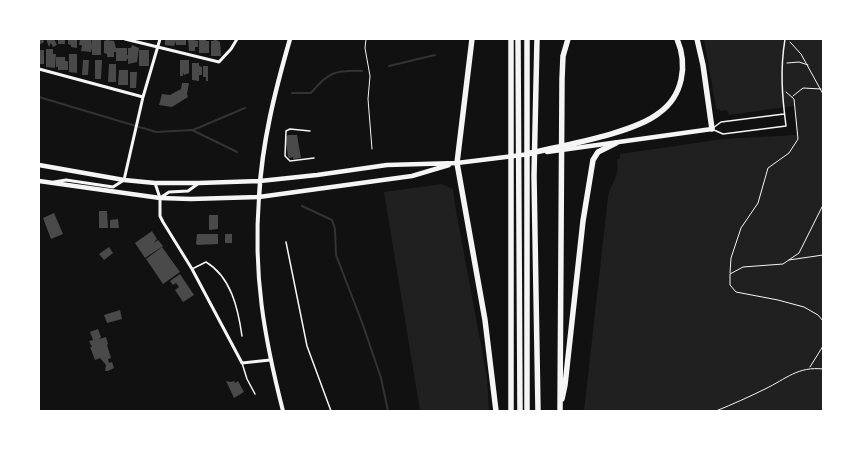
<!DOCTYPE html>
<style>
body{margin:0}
#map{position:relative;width:862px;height:450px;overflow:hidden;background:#111;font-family:"Varela Round",sans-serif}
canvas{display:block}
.frame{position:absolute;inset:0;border:40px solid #fff;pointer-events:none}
</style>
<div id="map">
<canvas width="862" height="450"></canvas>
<div class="frame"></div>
</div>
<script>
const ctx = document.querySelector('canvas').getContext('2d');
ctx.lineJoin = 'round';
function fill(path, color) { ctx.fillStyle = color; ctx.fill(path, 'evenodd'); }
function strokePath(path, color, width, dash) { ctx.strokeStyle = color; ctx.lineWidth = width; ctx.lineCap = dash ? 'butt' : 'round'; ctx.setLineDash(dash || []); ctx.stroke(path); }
fill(new Path2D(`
 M704,39H823V411H584L608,197C611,182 620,178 617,159H620V154L723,139L796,135L794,106L729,115L727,110L721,111L716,108Z
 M442,184L453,189L455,205L487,378L489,411H420L384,192Z`), '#202020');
strokePath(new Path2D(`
 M389,66L435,55
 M292,93H311C328,72 336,70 362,71
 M39,97L156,132L192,130L237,152
 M193,130L245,108
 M302,206L332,220L335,229L336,255L363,325L381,378L388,411`), '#333', 2);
fill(new Path2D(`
 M39,39H43L44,42L39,45Z
 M46,39H54L57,45L53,47L51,43L49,47Z
 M58,39H65V44H58Z
 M68,39H77V48L71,47V45L68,44Z
 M80,39H91V45L92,39H101V55H92V48L91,52L81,51L82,45H79Z
 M165,39H186V45H176V41L174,46L165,45Z
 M188,39L198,41V47H195V51H189Z
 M199,39H206V41H209V53H199Z
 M214,39L220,42L221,56H211V41H214Z
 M107,40L114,41L116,48H127V55H128V48H131L132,45L139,48L137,62L128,64V58L126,61H116V52H114V57H107V54L104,53V41Z
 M46,49H53V54H56L55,68L46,67Z
 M39,50H44V64H39Z
 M139,50H149V66H139Z
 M69,54H77V73L69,72Z
 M56,57H65V61H68V70H58V67H56Z
 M83,60H89L88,75H82Z
 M95,60H102L101,79H95Z
 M180,60H189V73L184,75L183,72V76H180Z
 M192,63H199V66L202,67V75H199V81L192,80Z
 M109,64H116V82H108Z
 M203,66H208V81H206V77H203Z
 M119,70H128V85H118Z
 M130,72H137L136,88H130Z
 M182,83H189L187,94L188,97L172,107L159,105L162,94L170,95L181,89Z
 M288,135H297L301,158L293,159V157L289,158L288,156L285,137Z
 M99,211H107L108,228H99Z
 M54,213L63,234L51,239L43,218Z
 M209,215H218V229L209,230Z
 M118,219L119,228H110V220Z
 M152,231L157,239L154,243L158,240L163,246L145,258L135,243Z
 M197,234H218V244L197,245L196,243Z
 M225,234H232V243H225Z
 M109,247L113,253L104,260L99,254Z
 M162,247L180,272L163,284L146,259Z
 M180,274L194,295L183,302L175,290L179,287L176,283L173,285L170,281Z
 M120,310L122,319L107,323L104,315Z
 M98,329L101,337L99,339L106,337L108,344L107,345L111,358L108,359L109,363L112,362L114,368L108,371H105L106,365L100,358L95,360L90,347H92L89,341L93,340L90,332Z
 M226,381L231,382L234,381L235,383L238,381L244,392L234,398Z`), '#4a4a4a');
strokePath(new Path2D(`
 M366,39L365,48L370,76L368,99L372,149
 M790,42L801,54L823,94
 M787,63L799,62L808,65
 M793,96L803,88L821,89
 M823,205L799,253L783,264L743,267L730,274V285L736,292L778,300L804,307L818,315L823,321
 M789,260L823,255
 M730,273L731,258L741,228L758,203L768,168L789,153L798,139L794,99L786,92
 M810,367L823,346
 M716,411C733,404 749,397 765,389C786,379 798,366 823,369`), '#f5f5f5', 1);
strokePath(new Path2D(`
 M713,128L721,122L784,114
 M714,130L723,134L786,126C782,95 780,70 785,39
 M310,131L290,129L286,131L285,156L290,161L314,158
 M286,242L307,346L331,411
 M192,269L206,262C231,277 238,308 242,336
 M242,363L247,379L255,394`), '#f5f5f5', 1.5);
strokePath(new Path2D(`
 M125,39L219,62L231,49L237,39
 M39,69L143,97
 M54,182L66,180L113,187L124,180L143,97L160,39
 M155,183L160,198V216L163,222L192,269L242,363L270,360
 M160,198L169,192L188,191L199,183`), '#f5f5f5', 3);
strokePath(new Path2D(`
 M259,197C253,274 264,337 283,411`), '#f5f5f5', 4);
strokePath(new Path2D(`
 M547,152L712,129
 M39,165L124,180L155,183H199L260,181L317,175L387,165L457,163L530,154
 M39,181L160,198L191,199L259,197L390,179L412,176L449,165
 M259,197C262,142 275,91 290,39`), '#f5f5f5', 4.5);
strokePath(new Path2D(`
 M472,39L457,163L485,320L496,411
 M511,39V411
 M518,39L520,411
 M537,39L534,176L538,411
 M697,39L703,65L712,129
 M531,153C565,145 634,133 659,113C683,96 688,65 677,39
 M562,399L565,385L583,221L593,160L598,152L616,143
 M527,411V39
 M560,411L562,79L563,56L568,39`), '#f5f5f5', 5.5);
</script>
